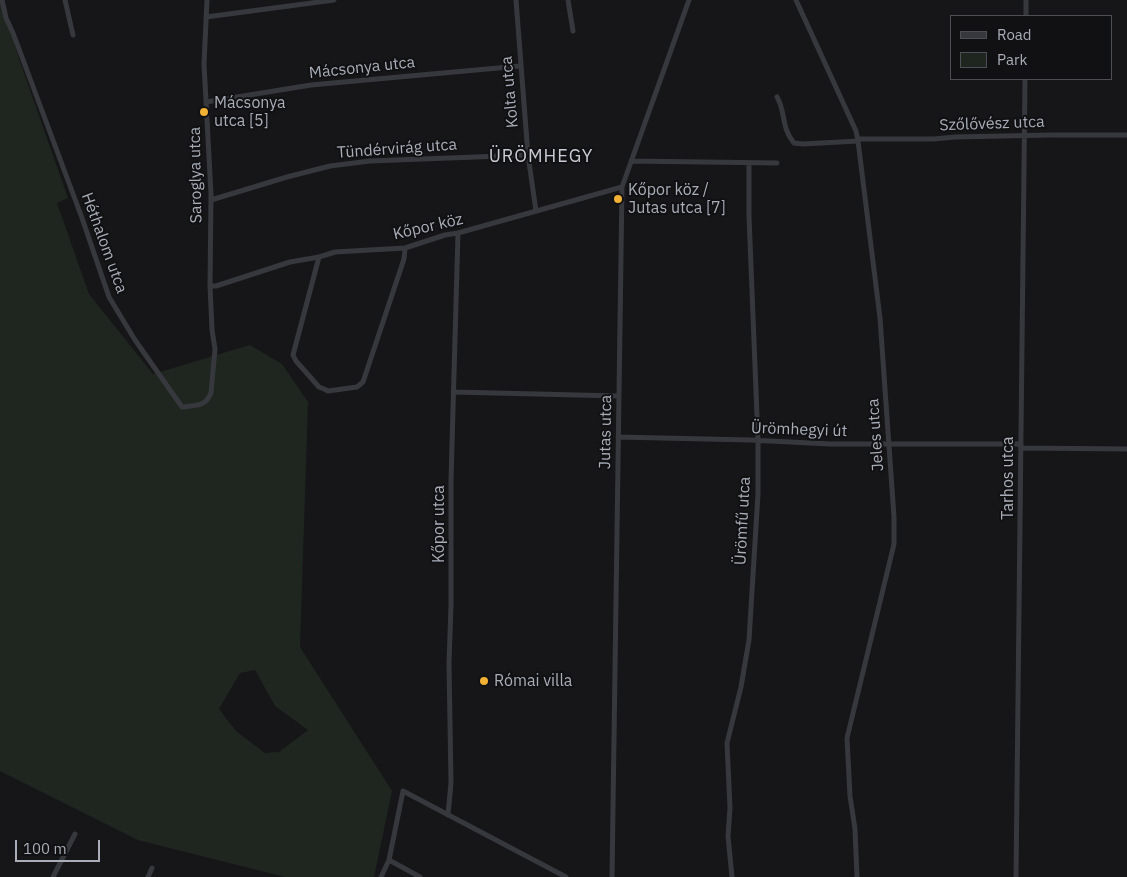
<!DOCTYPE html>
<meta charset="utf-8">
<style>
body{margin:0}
#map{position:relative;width:1127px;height:877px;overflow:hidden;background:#161618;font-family:"IBM Plex Sans",sans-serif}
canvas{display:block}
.legend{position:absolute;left:950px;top:15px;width:162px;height:65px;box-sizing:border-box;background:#111113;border:1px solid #4d4f55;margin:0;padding:6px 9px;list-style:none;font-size:15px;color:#a8adb8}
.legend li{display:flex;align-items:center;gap:10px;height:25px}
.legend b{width:25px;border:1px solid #4d4f55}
.scale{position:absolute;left:15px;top:840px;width:85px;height:22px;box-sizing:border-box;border:2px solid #a8adb8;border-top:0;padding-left:6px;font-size:15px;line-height:18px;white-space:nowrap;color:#a8adb8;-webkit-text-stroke:4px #111113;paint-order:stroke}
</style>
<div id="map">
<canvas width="1127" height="877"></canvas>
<ul class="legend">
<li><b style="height:6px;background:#37383d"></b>Road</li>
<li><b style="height:14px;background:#1e261f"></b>Park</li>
</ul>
<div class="scale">100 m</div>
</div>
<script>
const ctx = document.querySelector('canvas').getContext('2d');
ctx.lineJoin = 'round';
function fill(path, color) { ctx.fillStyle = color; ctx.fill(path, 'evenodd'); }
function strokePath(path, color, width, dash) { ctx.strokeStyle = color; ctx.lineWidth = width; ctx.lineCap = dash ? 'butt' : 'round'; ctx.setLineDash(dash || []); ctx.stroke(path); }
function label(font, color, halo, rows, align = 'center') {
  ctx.font = font + ' "IBM Plex Sans",sans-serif'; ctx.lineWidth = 4; ctx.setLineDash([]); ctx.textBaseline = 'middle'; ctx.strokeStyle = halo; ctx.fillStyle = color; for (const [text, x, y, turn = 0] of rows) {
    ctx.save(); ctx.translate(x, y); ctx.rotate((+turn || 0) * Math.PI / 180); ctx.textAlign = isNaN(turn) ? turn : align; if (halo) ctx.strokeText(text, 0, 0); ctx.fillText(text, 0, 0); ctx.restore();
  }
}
fill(new Path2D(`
 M0,0H4L17,53L68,198L57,203L89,294L153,374L250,345L282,364L308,402L300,647L392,791L374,877H285L138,840L0,771ZM255,670L275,706L308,730L279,752L265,753L236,731L219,709L240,673Z`), '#1e261f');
strokePath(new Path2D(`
 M2,0L6,18L13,33L82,218L109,297L135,340L182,407C197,405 205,407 211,393L215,349L212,330L210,286L211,194L204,64L207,0
 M65,0L73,35
 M516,0L528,155L536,211
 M568,0L573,31
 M796,0L856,131L858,141L880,318L894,517V544L847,738L850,796L855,829L857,877
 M1026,16V0
 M206,17L334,0
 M777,97C786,112 781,128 794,143L803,144L858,141
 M206,102L311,85L520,66
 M858,139H934L955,137L1051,135H1127
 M631,161L777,163
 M211,200L287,177L330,166L370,161L528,155
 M319,257L293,355L296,361L319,387L324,389L328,391L357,387L363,382L404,259L405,248
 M210,286H216L290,262L319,257L335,252L405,248L445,235L458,233L622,187
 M453,392L619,396
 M618,437L750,440L830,444H1018L1023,448L1127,449
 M448,815L451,783L449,663L451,605V480L458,233
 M389,860L420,877
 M53,877L75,834
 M148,877L152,868
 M381,877L389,860L403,791L566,877
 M612,877L622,187L689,0
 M732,877L728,836L730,808L727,743L741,687L749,640L758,494V441L749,216V163
 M1016,877L1025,79`), '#37383d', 5);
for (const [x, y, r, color] of [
 [204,112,5,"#f2b134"],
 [618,199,5,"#f2b134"],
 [484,681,5,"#f2b134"]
]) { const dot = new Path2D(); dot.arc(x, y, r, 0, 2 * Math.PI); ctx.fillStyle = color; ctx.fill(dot); strokePath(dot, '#111113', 2); }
label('16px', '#a8adb8', '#111113', [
 ["Mácsonya utca",362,68,-6],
 ["Kolta utca",510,92,-95],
 ["Szőlővész utca",992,124,-2],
 ["Tündérvirág utca",397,149,-4],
 ["Saroglya utca",196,175,-91],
 ["Kőpor köz",428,227,-13],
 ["Héthalom utca",104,243,70],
 ["Ürömhegyi út",799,430,2],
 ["Jutas utca",606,432,-89],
 ["Jeles utca",876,435,-94],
 ["Tarhos utca",1008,478,-90],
 ["Ürömfű utca",743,521,-87],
 ["Kőpor utca",439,524,-90]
]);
label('16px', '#a8adb8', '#111113', [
 ["Mácsonya",214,103],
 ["utca [5]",214,121],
 ["Kőpor köz /",628,190],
 ["Jutas utca [7]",628,208],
 ["Római villa",494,681]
], 'left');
ctx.letterSpacing = '1px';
label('18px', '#c9ccd4', '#111113', [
 ["ÜRÖMHEGY",541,157]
]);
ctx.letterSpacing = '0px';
</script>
